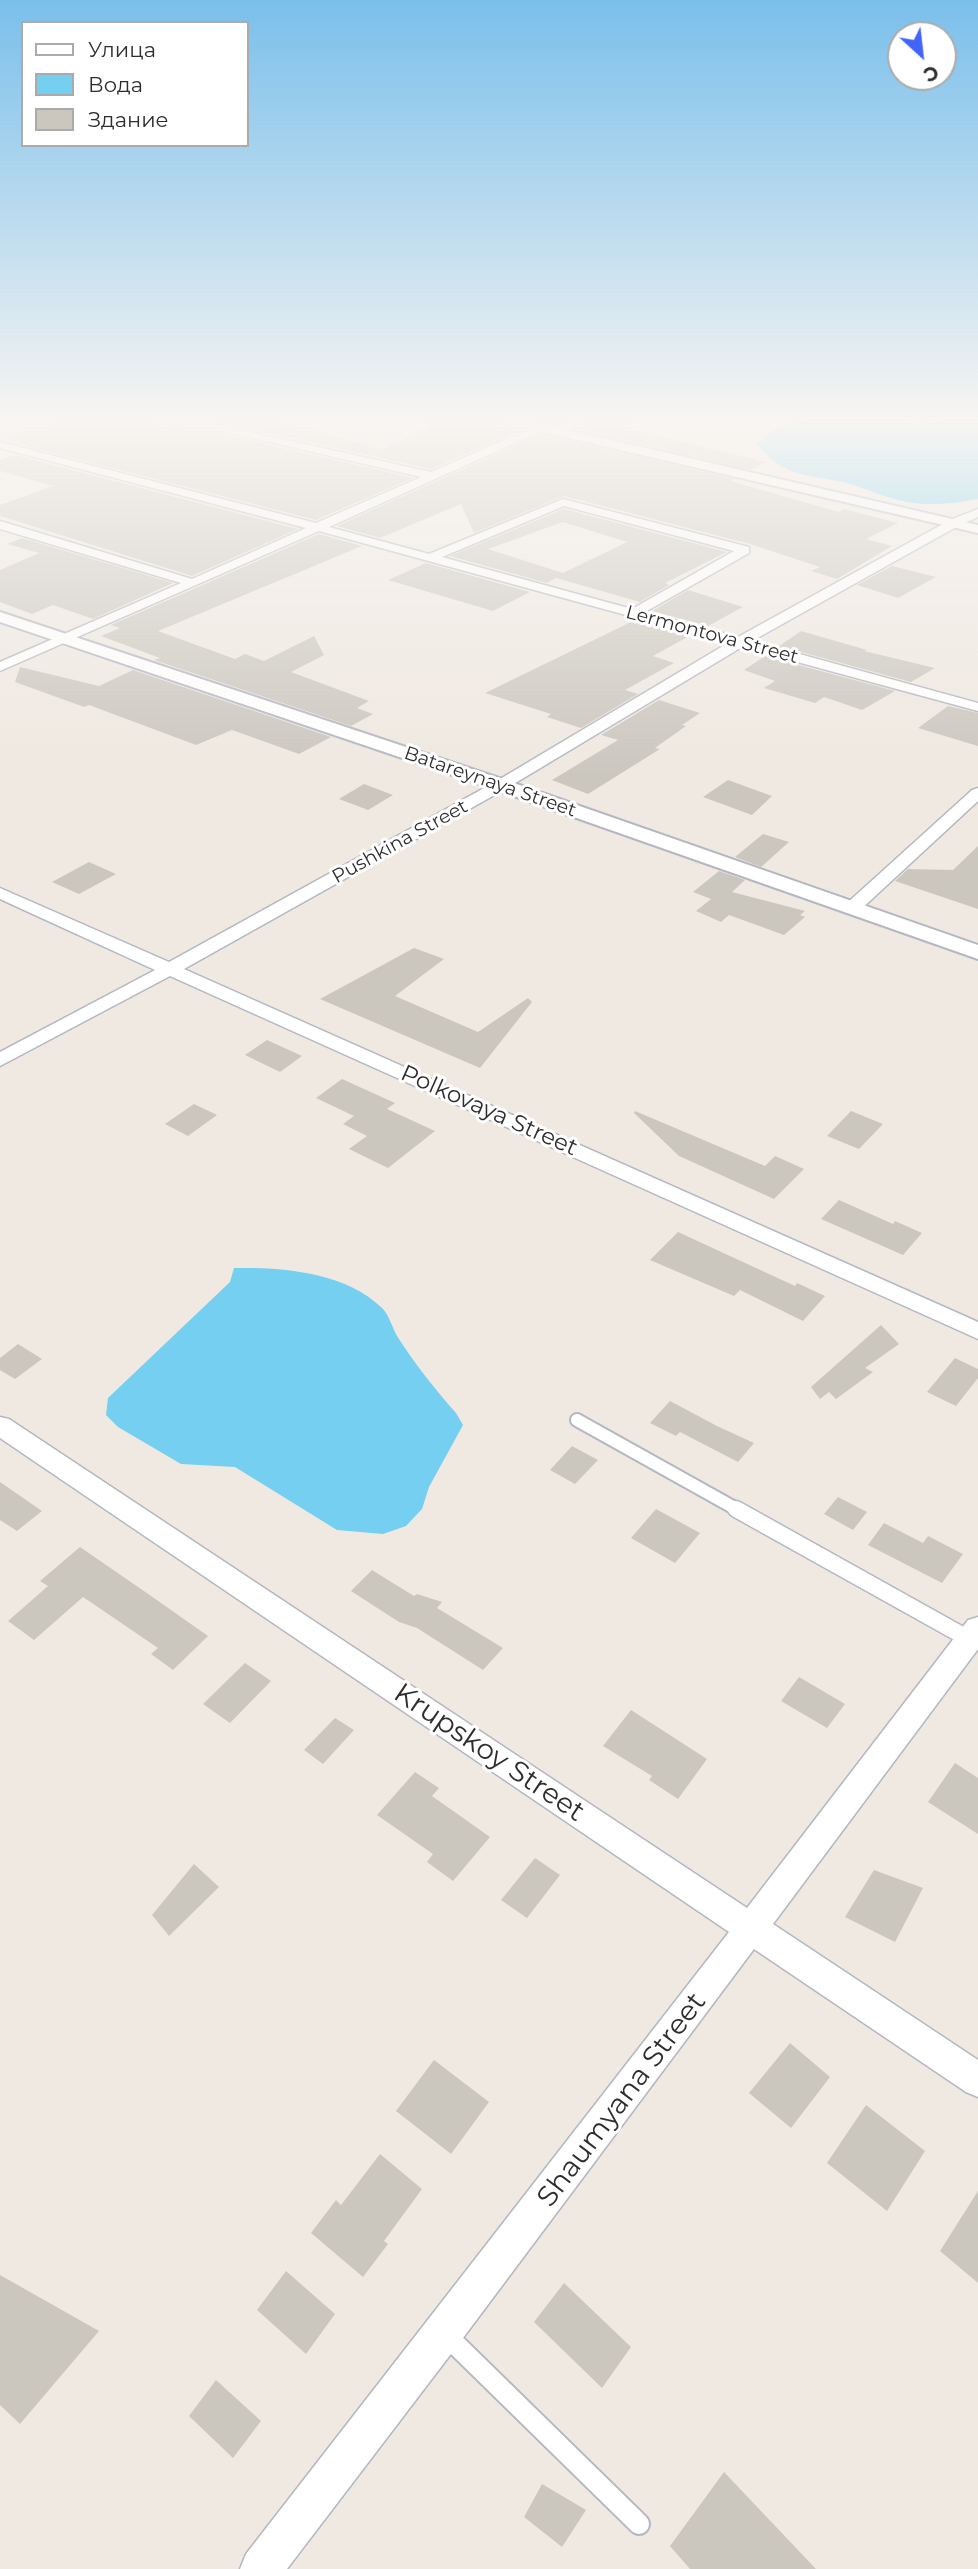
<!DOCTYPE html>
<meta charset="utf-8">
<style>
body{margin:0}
#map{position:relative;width:978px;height:2569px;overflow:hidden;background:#efe9e1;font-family:Montserrat,sans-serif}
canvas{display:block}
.legend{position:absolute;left:21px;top:21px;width:228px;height:126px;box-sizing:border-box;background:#fff;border:2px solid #ababab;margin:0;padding:9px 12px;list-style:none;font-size:21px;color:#2e2e2e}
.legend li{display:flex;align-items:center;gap:14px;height:35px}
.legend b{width:35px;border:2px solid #ababab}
.north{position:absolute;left:887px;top:21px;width:70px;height:70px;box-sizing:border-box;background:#fff;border:2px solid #ababab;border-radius:50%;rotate:153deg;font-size:19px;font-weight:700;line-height:28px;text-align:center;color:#2e2e2e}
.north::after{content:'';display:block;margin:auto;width:24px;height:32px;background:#4264fb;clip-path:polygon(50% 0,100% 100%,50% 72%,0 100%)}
</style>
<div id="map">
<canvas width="978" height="2569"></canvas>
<ul class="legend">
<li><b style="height:9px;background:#fff"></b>Улица</li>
<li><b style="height:19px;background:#75cff0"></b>Вода</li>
<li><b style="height:19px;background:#cbc7bf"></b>Здание</li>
</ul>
<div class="north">С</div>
</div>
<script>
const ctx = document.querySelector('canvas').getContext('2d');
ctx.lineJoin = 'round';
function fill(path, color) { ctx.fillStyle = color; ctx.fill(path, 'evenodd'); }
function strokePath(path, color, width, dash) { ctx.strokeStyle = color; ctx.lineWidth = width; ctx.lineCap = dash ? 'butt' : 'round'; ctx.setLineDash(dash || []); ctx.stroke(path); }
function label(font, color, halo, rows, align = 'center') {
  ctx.font = font + ' Montserrat,sans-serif'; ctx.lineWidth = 6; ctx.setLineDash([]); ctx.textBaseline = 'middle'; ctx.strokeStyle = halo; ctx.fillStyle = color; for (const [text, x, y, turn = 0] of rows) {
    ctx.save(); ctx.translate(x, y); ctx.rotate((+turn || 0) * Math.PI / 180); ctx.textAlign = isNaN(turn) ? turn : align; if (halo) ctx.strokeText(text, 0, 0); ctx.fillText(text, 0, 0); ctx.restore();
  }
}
fill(new Path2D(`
 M819,416H879L919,424L978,416V499C952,504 924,507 898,500C881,496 864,488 847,483C810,474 783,479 757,444L775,429Z
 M234,1268C282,1267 346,1272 382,1308C389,1315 392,1327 397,1336C414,1363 435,1389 456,1413L463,1425L429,1487L422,1509L406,1526L383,1534L337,1530L235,1467L181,1464L118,1427L106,1415L108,1398L230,1282Z`), '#75cff0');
fill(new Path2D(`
 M76,416H130L166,426L174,423L413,478L316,520L33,448L4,437Z
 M191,416H260L382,449L427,429L429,416H482L490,423L521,430L431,469Z
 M520,416H577L559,425Z
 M599,416H646L623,427L766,462L751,470L576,429Z
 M541,434L734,479L731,481L839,512L844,509L898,523L866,539L892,546L837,579L811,571L820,567L750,544L564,496L474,533L461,504L380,538L337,526Z
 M15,455L298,529L192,576L0,516V505L53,486L0,471V460Z
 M564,509L727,552L665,583L669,585L640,602L556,578L547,583L450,556ZM563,522L627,542L563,573L488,549Z
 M319,534L362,546L158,631L235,659L245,654L264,661L314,636L324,655L291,672L369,701L357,708L373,714L351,726L154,660L160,658L101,636L120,628L111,625Z
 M22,538L173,583L93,619L53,605L32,614L0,602V570L39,553L7,544Z
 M426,563L530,592L493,611L388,580Z
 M892,566L936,577L898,598L857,585Z
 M688,590L743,607L708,626L652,611Z
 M635,620L691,635L653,656L674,663L625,690L638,694L581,728L547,717L551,714L485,693Z
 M801,631L867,650L864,651L935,668L911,682L779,646Z
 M765,656L895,691L862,710L824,697L815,703L764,688L775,681L744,670Z
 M20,667L99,686L133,670L331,737L299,754L232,730L196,745L89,705L84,707L15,682Z
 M659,700L700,713L682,725L686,726L655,748L660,749L588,794L552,780L618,740L601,735Z
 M948,706L978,713V746L918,728Z
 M728,780L772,796L752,815L703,797Z
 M364,784L393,795L368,810L339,799Z
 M763,834L789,842L761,867L735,857Z
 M978,846V909L895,881L908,869L953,870Z
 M89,862L116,874L79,894L52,882Z
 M719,871L745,880L732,892L805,911L800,915L805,917L784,935L729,915L721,922L696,911L711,899L693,892Z
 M414,948L444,959L395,996L478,1032L528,998L532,1002L480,1068L320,999Z
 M267,1040L302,1056L280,1072L245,1055Z
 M342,1079L395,1103L387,1109L435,1131L388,1168L349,1149L367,1136L343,1124L354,1116L316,1098Z
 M194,1104L217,1115L188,1136L165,1124Z
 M635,1111L765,1166L775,1156L804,1169L774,1199L679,1156L634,1113Z
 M851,1111L883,1124L859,1149L827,1136Z
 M839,1200L893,1224L895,1221L922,1233L903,1255L821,1219Z
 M678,1232L795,1286L797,1283L825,1296L803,1321L740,1290L734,1296L650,1260Z
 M881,1325L899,1344L865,1368L873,1372L836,1399L829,1392L820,1399L811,1387Z
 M18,1344L42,1359L15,1379L0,1370V1358Z
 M955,1358L978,1369V1378L956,1406L927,1392Z
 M670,1401L717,1426L754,1443L738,1462L680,1432L676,1436L650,1423Z
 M572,1446L598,1460L575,1484L550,1470Z
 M0,1482L42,1511L17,1531L0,1520Z
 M838,1497L867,1512L853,1530L824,1514Z
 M656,1509L700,1533L675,1563L631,1538Z
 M884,1523L923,1543L928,1536L963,1554L942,1583L868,1545Z
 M80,1547L154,1598L208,1636L173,1670L151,1654L158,1648L83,1597L34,1640L8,1621L48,1586L40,1581Z
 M372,1570L414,1596L417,1594L442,1602L437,1608L503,1648L483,1670L417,1628L399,1622L351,1591Z
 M245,1663L271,1681L230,1723L203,1704Z
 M799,1677L845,1704L827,1728L781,1701Z
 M631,1710L707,1759L678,1799L649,1780L652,1776L603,1746Z
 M335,1718L354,1730L323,1764L304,1750Z
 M955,1763L978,1778V1834L928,1802Z
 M415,1772L439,1788L432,1796L490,1837L453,1881L427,1862L433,1854L377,1815Z
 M535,1858L560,1875L527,1918L501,1900Z
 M194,1864L219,1887L169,1936L152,1915Z
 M874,1870L923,1888L895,1942L845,1917Z
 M790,2043L830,2077L791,2128L749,2093Z
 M434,2060L489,2102L451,2154L396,2111Z
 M866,2105L925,2151L887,2211L827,2163Z
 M380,2154L422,2189L384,2241L388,2244L363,2277L311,2233L336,2200L341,2205Z
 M978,2191V2283L940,2251Z
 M286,2271L335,2314L306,2354L257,2310Z
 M0,2275L99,2331L20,2424L0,2405Z
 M564,2283L631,2347L602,2388L534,2322Z
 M216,2380L261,2421L233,2458L189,2416Z
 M724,2472L816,2569H690L670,2546Z
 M542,2484L586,2510L562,2547L524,2517Z`), '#cbc7bf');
const serviceFar2 = new Path2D(`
 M577,1420L740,1511`);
const serviceFar1 = new Path2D(`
 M736,1509L969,1639`);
const service = new Path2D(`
 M447,2336L639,2524`);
const minor = new Path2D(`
 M157,416H177L431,472L538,425H546V429L329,527L429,554L563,499L749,547V553L645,612L738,637L950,520L978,509V517L958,526L752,641L978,703V711L742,647L507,788L184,969L978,1322V1339L170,976L0,1066V1052L155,970L0,899V888L169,962L495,782L728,643L319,531L0,671V662L181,583L0,529V521L192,579L306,528L0,448V442L316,523L421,477ZM564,506L734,551L632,609L442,557Z
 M583,416H597L563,433L554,431Z
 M978,788V801L858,912H846L843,908L846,904L972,790Z
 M0,1417L9,1419L747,1908L968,1620L978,1617V1649L773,1924L978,2060V2097L966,2092L754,1949L457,2346L287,2569H240L246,2554L729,1932L0,1438Z`);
const tertiary = new Path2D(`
 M485,416H508L978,525V533L491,420Z
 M0,612L508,781L978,945V959L494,789L0,622Z`);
strokePath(serviceFar2, '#b4b7c1', 16);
strokePath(serviceFar1, '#b4b7c1', 19);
strokePath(service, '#b4b7c1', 24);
strokePath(minor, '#b4b7c1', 3);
strokePath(tertiary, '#b4b7c1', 4);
strokePath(serviceFar2, '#fff', 12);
strokePath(serviceFar1, '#fff', 16);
strokePath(service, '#fff', 20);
fill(minor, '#fff');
fill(tertiary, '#fff');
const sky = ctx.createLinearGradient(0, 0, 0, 776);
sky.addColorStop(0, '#7abfeb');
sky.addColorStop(0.54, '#f8f5f2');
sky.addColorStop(1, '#f8f5f200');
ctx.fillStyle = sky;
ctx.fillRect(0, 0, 978, 776);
label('19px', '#2e2e2e', '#fff', [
 ["Lermontova Street",712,635,15],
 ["Batareynaya Street",490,782,19],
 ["Pushkina Street",400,842,-29]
]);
label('23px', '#2e2e2e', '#fff', [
 ["Polkovaya Street",489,1111,24]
]);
label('28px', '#2e2e2e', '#fff', [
 ["Krupskoy Street",489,1753,34],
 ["Shaumyana Street",622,2100,-53]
]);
</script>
